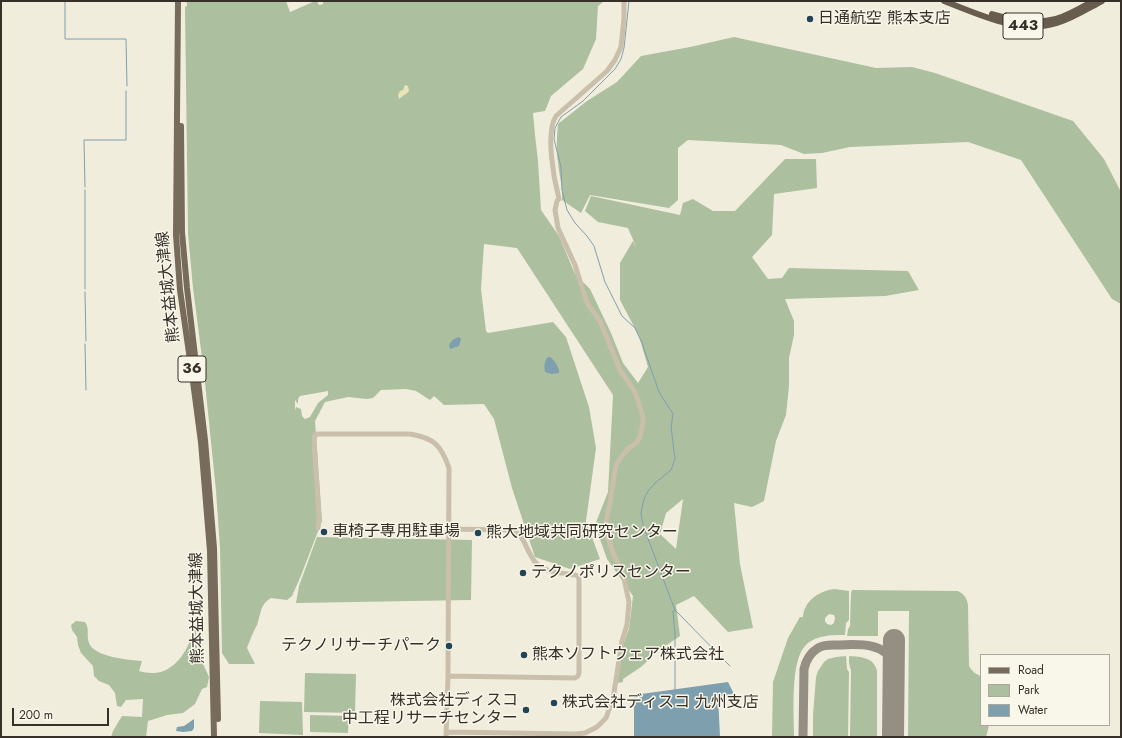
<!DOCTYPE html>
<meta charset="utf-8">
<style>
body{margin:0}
#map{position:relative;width:1122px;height:738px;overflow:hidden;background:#f1eddd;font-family:Jost,sans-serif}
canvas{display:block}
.frame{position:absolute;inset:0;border:2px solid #363029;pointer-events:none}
.legend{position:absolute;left:980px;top:654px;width:130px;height:72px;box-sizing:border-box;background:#f9f6ea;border:1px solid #aba79d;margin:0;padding:5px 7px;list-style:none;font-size:12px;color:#363029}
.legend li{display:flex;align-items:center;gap:8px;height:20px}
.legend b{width:20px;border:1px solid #aba79d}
.scale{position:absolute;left:12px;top:708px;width:97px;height:18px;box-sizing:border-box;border:2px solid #363029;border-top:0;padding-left:5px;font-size:12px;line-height:14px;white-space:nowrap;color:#363029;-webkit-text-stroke:3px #f9f6ea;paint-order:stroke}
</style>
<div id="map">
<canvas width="1122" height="738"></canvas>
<div class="frame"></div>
<ul class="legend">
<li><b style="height:5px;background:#776b5b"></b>Road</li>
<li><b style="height:11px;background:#acbf9e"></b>Park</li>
<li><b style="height:11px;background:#7e9fad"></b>Water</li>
</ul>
<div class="scale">200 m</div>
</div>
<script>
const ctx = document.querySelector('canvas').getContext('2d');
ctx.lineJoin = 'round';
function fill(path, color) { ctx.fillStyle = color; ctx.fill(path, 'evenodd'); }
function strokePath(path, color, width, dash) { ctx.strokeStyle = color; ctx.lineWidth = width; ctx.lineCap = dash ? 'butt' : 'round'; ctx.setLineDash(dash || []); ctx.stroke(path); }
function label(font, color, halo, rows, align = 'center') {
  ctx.font = font + ' Jost,"Noto Sans JP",sans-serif'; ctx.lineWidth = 3; ctx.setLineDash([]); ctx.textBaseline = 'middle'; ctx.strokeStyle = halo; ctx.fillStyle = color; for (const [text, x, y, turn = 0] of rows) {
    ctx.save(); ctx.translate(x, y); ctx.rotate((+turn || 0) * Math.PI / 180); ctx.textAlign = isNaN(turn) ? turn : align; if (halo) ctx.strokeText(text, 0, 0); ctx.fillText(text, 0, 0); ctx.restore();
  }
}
fill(new Path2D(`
 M186,1H286L290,12L315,1H317L319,5L323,4V1H604L598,6L596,39L583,69L551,96L545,111L533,113L535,135L538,161L541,210L559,236L575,274L590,289L611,333L623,363L638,383L648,367L639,336L620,300V263L633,241L637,249L628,228L598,222L585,211L591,196L680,215L683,203L693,199L713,211H735L785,159H816L817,188L774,194L772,235L752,257L768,279L782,278L789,268L908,271L919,290L885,296L785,299L794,321V335L789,358V386L786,415L776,441L764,501L752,507L734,503L740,564L753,628L728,632L694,596L676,605L680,636L658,651L641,667L623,679V682L617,683L623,645L629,629L633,596L607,559L595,525L608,492L613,395L517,248L484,244L481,289L486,331L488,333L553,322L566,337L589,407L596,448L586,521L600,559L570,569L535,557L512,488L494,419L484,404L444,405L434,396L430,400L416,391L406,389L381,390L373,398L367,399L348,397L325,402L315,421L322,521L300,578L292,596L287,600L271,598C260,604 261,614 257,625C253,632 250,640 247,648L255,664H229L222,653L220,548L216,491L204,373L193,288L188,234L185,7L187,6V2L186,3ZM328,391V395L318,403L310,417L305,419L302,416L301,409L296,407L295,411V400L298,404V399L300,396ZM683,499L676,549L660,534L666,513Z
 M734,37L876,68L912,67L935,73L1073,121L1104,159L1121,192V304L1112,299L1021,160L968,142L850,147L822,153L804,154L781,145L688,140L678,148V200L669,208L590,195L581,213L562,200C563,187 559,175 558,162C556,149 557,137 558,124L587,101L617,82L641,56L690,47Z
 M317,537L472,540L471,600L296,603L299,586Z
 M834,589L849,591V620L846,623L845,635C831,635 815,635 805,646C790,662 794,715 794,737H772L773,682L788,638L800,617H803C804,601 819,591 834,589ZM829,614L834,615L835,618L834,623L831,625L827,624L825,621V618Z
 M852,590L958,591C964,594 967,598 968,605L969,666C972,671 975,674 981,676V725H989L986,737H908L909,611H878V636H847L848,629L850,626L851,593Z
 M76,621L85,622C90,629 86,635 89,643C94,657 129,660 142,661L139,671C143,672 148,673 152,673C169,674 183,658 189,643C191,637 192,631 196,626V641L200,657L209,677L207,687L202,689L195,704L183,713L167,715L148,721L146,737H111L113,731L122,716L142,717L143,699L126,700L121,707L117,706L115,693L109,685L99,681L94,676L93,666L81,653L78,645L77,637L72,630L71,625Z
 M846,656L847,669L849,672L848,737H813V715L816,677L818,671L824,662L828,659L836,657Z
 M849,656C861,657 874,657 877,671V737H850L851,671L849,663Z
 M305,673L356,674L355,713L304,712Z
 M260,701L302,702L303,735L259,733Z
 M310,715L349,716L348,733L310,732Z`), '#acbf9e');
fill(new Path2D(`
 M405,85L408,86L409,91L406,94L404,95L399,99L398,95L400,91L403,90Z`), '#eae5b6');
fill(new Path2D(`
 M459,337L461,339L459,346L450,349L449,346C451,341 453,339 459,337Z
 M548,357H550C554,360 560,368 559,373L552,374L545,372C544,367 544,361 548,357Z
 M728,682L734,694L718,697L720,737H634V695Z
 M194,719V728L192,731L183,732L176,731L177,727L184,726Z`), '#7e9fad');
strokePath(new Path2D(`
 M65,1V39H126L127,86
 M629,1L624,48L621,59L615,69L583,101L561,117L555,128L554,139L561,167L562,190L567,210L575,223L587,236L594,246L605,282L622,316L635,328L642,343L659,392L673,414L671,427L675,459L671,470L655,483L648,491L644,499L641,513L642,520L644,528L675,610L730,666
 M85,187L84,140H126V91
 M85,190V289
 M85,292L86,341
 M85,344L86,390
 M675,690V635L673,611L675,610`), '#7e9fad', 1);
strokePath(new Path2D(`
 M803,737L804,669C806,660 810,653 818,648C824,644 832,645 839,645C858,644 886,642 894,665`), '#948e83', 9);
strokePath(new Path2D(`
 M893,737L894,640`), '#948e83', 22);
strokePath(new Path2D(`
 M318,528L319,518L314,440L315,435L317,434H410C434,438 441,445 449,468L448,676L446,737
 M448,676L575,678L578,676L579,673V580L578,576L575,575C564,573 548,573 539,566C528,558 525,536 516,532C515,531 512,531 510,530L448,529
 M446,732L575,734L585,733L597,727L606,718L613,699L622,641L627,625L629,602L623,574L613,553L607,534L606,522L610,503L615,470L617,463L623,455L629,448L637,442L640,437L643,423V417L635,392L620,370L600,321L587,303L575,265L558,228L555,210L557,201L559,199C554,180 545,133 556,116L607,71L615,60L621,47L624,18V1`), '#c9bfaa', 5);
strokePath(new Path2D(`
 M178,1L176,235L180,290L192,374L201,442L210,551L214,737
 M181,126L182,232L187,288L205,440L214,548L218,719`), '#776b5b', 6);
strokePath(new Path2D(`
 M944,1C978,14 1020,35 1057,23C1073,18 1087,9 1102,1
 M992,14C1012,20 1035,25 1056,19C1069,15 1081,8 1093,1`), '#675c4e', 6);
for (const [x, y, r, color] of [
 [810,19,4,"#214556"],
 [324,532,4,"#214556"],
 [478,533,4,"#214556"],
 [523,573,4,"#214556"],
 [449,646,4,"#214556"],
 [524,655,4,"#214556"],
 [554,703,4,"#214556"],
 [526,710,4,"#214556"]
]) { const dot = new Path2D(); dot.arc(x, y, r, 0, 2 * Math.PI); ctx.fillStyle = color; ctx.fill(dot); strokePath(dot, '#f9f6ea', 1.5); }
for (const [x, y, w] of [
 [1023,26,40],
 [192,369,28]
]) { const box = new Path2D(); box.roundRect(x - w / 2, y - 13, w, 26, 3); ctx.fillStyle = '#f9f6ea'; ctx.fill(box); strokePath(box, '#363029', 1); }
label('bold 15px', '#363029', null, [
 ["443",1023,26],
 ["36",192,369]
]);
label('16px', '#363029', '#f9f6ea', [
 ["日通航空 熊本支店",818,19],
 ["車椅子専用駐車場",332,532],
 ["熊大地域共同研究センター",486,533],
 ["テクノポリスセンター",531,573],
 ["テクノリサーチパーク",441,646,"right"],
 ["熊本ソフトウェア株式会社",532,655],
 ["株式会社ディスコ",518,701,"right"],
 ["中工程リサーチセンター",518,719,"right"],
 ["株式会社ディスコ 九州支店",562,703]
], 'left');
label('16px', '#363029', '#f9f6ea', [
 ["熊本益城大津線",169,287,-96],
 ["熊本益城大津線",198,608,-91]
]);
</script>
